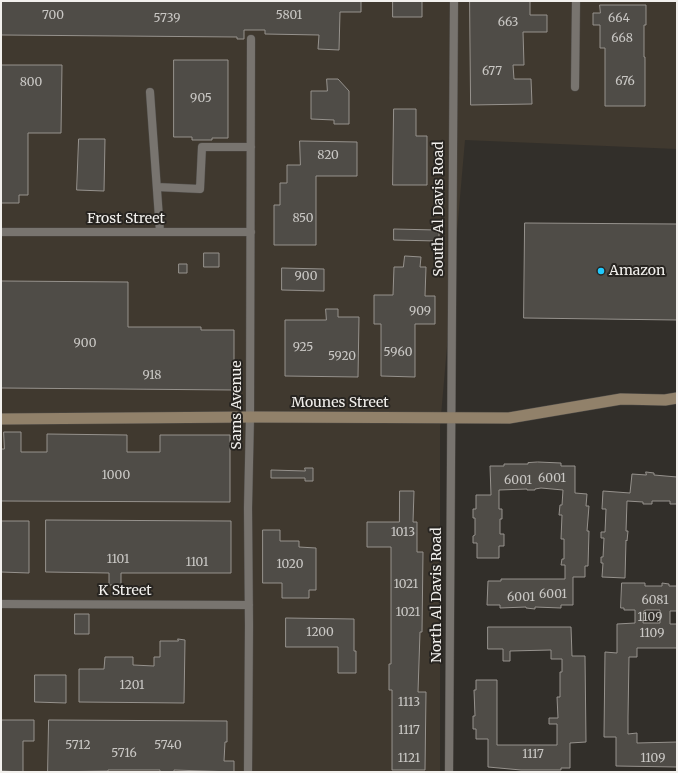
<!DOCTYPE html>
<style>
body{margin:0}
#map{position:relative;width:678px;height:773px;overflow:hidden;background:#322f2a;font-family:Merriweather,serif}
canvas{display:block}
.frame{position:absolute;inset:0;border:2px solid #f2f0ed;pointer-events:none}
</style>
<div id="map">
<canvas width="678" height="773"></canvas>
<div class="frame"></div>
</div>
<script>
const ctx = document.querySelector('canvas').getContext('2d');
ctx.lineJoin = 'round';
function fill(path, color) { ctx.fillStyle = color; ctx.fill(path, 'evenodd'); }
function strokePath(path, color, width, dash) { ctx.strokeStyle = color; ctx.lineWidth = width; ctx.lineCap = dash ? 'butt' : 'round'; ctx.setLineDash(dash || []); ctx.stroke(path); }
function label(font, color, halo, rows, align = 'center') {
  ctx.font = font + ' Merriweather,serif'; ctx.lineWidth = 4; ctx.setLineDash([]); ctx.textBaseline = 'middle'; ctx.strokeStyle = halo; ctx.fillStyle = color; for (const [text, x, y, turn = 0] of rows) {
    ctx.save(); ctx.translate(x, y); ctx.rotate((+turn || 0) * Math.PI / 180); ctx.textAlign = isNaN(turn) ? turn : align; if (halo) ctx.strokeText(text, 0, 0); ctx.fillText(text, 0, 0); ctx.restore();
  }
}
fill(new Path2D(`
 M1,1H677V149L465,140L440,427V772H1Z`), '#40392f');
const building = new Path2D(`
 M1,1H361V12H340L339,50L318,49L319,35L265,34V30H244V39H237V37L1,35Z
 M393,1H422V17H393Z
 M470,1H530V15H547V32H523L524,65H513L514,79H531L532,104L471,105Z
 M600,5H646V25H644V57H645V106H605V48H600V25H593V13H600Z
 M174,60H228V138H212V140H192V137H174Z
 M1,65H62L61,133H28V195H19V203H1Z
 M327,79H338L349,91V124H334V120L311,119V91H327Z
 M394,109H416V136H427V185H393Z
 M79,139H105L104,191L77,190Z
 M300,141L357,142V176H316V245H274V205H280V183H287V165H300Z
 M525,223L677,224V320L524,318Z
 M394,229L436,230V232H439V239H437V241L394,240Z
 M204,253H219V267H204Z
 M405,256L421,257L420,267H426L425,296H435V324H415V377L381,376V324H374V295H393L394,267H403Z
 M179,264H187V273H179Z
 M282,268L324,269V291L282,290Z
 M1,281L128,282V327H201V330H234V390L1,388Z
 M326,309H338V317H359L358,377L285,376V320H326Z
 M4,432H21V452H47V434L127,435V452H160V435H230V502L1,501V449H4Z
 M538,462L561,463V466H575V493L587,494L586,506H589L587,531H589L588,566H585V577H573V605H561V608L535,607V609L526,608V607L500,608V605H487L488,581H501V579H565V565H561L562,559H564V539H561L562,515H559L560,505H562L563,490L541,488L535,489V490H527V489L499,490V509H502V519H500V534H504V546H499V558H477V543H473V536L475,535V518H473V509H476V495H491L490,466H504V464H528V463Z
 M305,468H313V481H305V478H271V470L305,471Z
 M646,472L654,473V475L677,477V504H670V501H652V504H643V502L627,501L626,531H628L627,541L626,540L625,578L602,577L603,563H601V557H603L604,538H601V532H605L606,509H602L603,491L630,493L632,474L646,475Z
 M400,491H414L413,522H417V552H423L422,632H420L418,692H426L425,770H392V690H389V664H391V547H367V522H399Z
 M46,520L231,521V573H121V585H109V573L46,572Z
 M1,521H29V573L1,572Z
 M263,530H280V541H299V547L316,548V590H309V598H282V583H263Z
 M622,583H645V586H662V583L669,584V586H677V611H670V624H677V648H637V657H629L628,717V734L637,733V743L677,742V767L616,766V737H604V735L605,652L617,653V624L635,623V610H624V608H621ZM647,610H660V623H643L644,611Z
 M75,614H89V634H75Z
 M286,618L354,619V651H356V673H338V647H286Z
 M488,627H571L572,656H585L586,742L570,743V768H561V770H521L488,767V739H476V729H473V716H475L474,690H476V680H497V745H557V724H549V718H558L557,697H560V672H562V659H551V650L510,651V661H503V649H488Z
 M178,639L185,640L184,703L79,702V669H104L105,657H133V665L154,666V657H160V641H178Z
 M35,675H66V703L35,702Z
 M1,720H34V741H23V772L1,771Z
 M49,720L227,721V742H225L224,761H234V772L174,770V772H160V770H108V771L48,772Z`);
fill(building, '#4f4c47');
strokePath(building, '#96928d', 1);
const street = new Path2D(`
 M575,87L576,1
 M150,92L160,232
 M157,187L200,189L202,147H251
 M1,232H251
 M1,604L249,605
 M248,772L249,626L248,508L250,417L251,39
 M449,772L454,1`);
const secondary = new Path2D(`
 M1,419L250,417L509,418L621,399L665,400L677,398`);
strokePath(street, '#4e4b47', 9);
strokePath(secondary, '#4e4b47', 12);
strokePath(street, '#78746f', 8);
strokePath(secondary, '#91816a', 11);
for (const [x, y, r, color] of [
 [601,271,4,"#21c9fd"]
]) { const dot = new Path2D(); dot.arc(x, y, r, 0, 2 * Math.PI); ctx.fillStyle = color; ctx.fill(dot); strokePath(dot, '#282521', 1.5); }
label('12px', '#c9c7c4', null, [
 ["700",53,16],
 ["5801",289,16],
 ["5739",167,19],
 ["664",619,19],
 ["663",508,23],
 ["668",622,39],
 ["677",492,72],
 ["676",625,82],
 ["800",31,83],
 ["905",201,99],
 ["820",328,156],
 ["850",303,219],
 ["900",306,277],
 ["909",420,312],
 ["900",85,344],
 ["925",303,348],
 ["5960",398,353],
 ["5920",342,357],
 ["918",152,376],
 ["1000",116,476],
 ["6001",552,479],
 ["6001",518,481],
 ["1013",403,533],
 ["1101",118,560],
 ["1101",197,563],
 ["1020",290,565],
 ["1021",406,585],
 ["6001",553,595],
 ["6001",521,598],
 ["6081",655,601],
 ["1021",408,613],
 ["1109",650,618],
 ["1200",320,633],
 ["1109",652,634],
 ["1201",132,686],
 ["1113",409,703],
 ["1117",409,731],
 ["5712",78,746],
 ["5740",168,746],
 ["5716",124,754],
 ["1117",533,755],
 ["1121",409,759],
 ["1109",653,759]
]);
label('14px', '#f2f0ed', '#282521', [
 ["South Al Davis Road",439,209,-90],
 ["Frost Street",126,219],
 ["Mounes Street",340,403],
 ["Sams Avenue",237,405,-90],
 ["K Street",125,591],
 ["North Al Davis Road",437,595,-90]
]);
label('14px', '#f2f0ed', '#282521', [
 ["Amazon",609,271]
], 'left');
</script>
